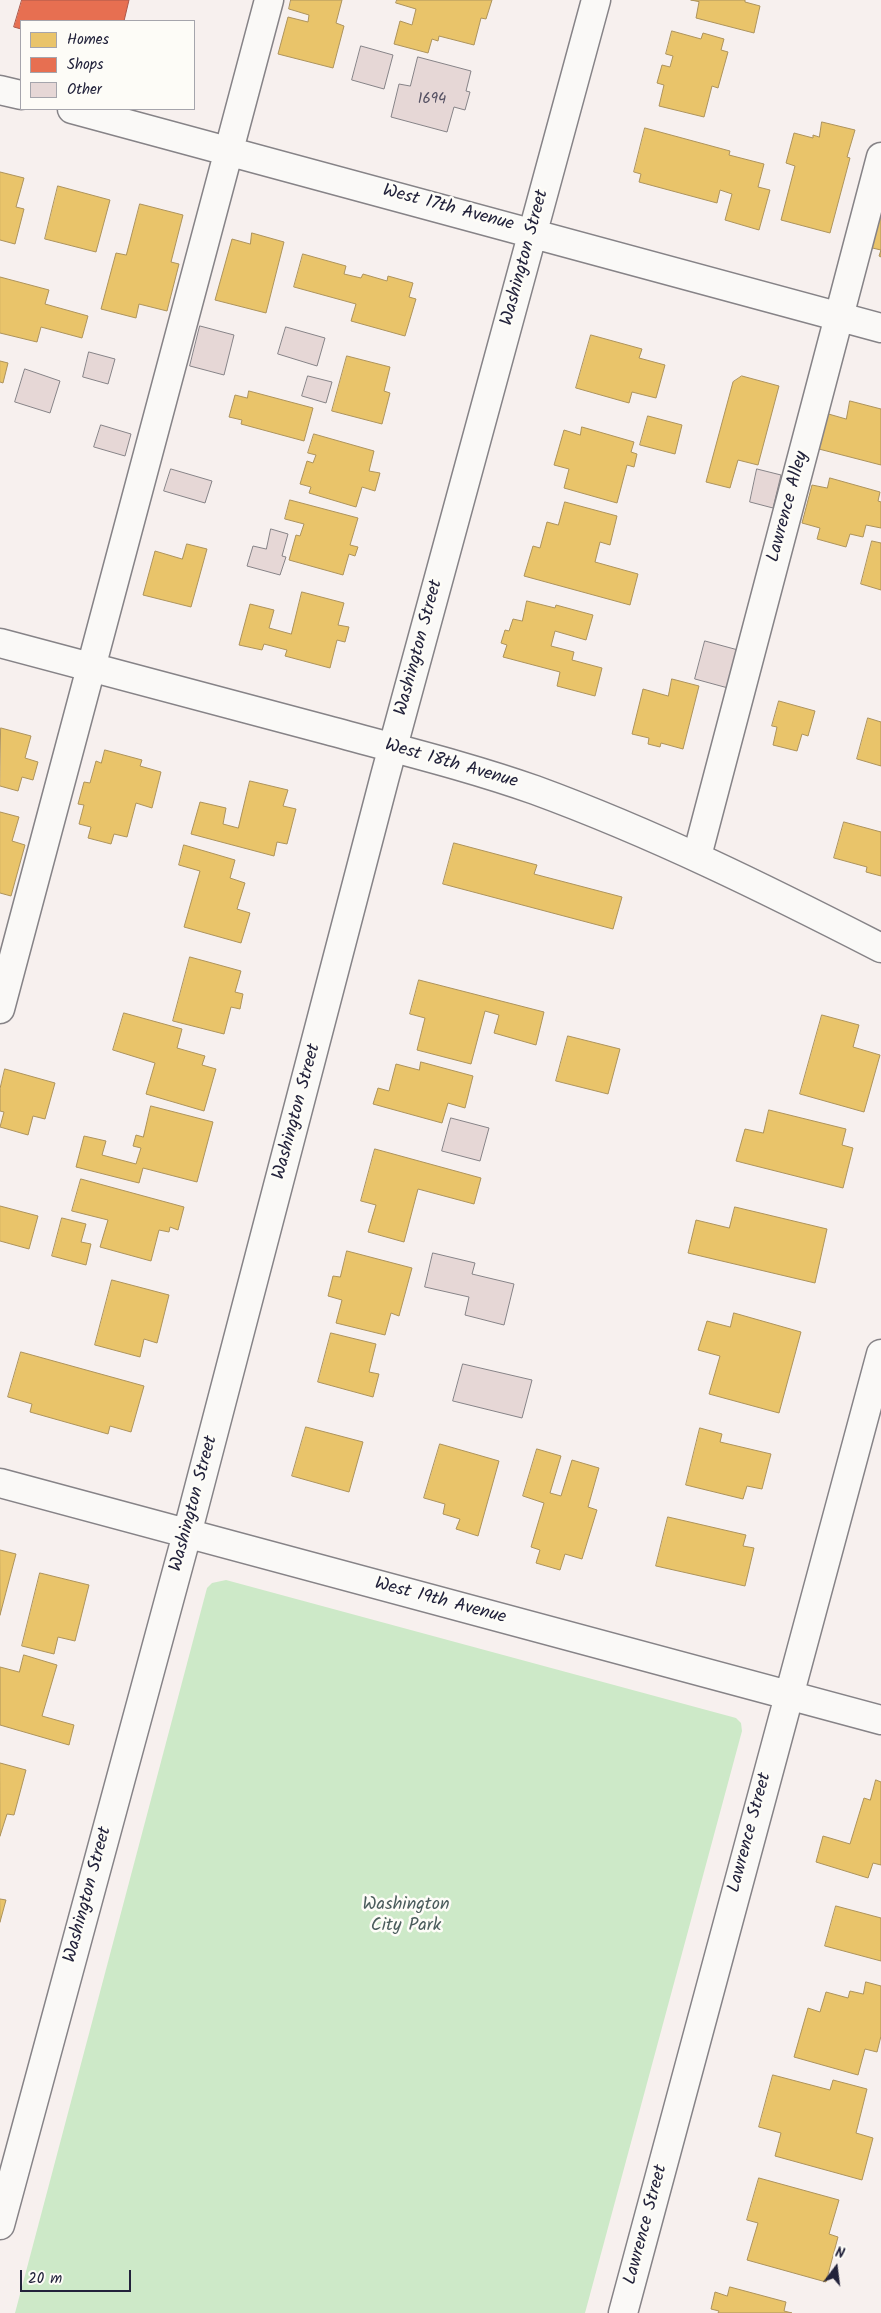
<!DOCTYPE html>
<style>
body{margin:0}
#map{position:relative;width:881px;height:2313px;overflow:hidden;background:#f7f0ee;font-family:Kalam,sans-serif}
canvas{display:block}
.legend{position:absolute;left:20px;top:20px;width:175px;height:90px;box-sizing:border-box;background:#fdfcf7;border:1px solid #a5a5ac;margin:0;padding:6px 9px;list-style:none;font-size:15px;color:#22223b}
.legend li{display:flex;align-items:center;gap:10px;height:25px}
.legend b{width:25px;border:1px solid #a5a5ac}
.north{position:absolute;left:811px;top:2243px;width:50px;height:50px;-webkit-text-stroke:4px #fdfcf7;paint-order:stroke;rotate:15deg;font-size:14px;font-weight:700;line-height:20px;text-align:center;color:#22223b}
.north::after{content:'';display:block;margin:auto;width:18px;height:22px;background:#22223b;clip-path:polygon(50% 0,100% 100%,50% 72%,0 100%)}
.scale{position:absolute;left:20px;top:2270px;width:111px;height:22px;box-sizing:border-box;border:2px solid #22223b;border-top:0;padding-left:6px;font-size:15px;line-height:18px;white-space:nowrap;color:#22223b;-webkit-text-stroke:4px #fdfcf7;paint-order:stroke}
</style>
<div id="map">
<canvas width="881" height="2313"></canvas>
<ul class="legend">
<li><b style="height:14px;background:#e9c46a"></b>Homes</li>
<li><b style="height:14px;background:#e76f51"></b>Shops</li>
<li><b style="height:14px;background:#e6d7d6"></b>Other</li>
</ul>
<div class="north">N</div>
<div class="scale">20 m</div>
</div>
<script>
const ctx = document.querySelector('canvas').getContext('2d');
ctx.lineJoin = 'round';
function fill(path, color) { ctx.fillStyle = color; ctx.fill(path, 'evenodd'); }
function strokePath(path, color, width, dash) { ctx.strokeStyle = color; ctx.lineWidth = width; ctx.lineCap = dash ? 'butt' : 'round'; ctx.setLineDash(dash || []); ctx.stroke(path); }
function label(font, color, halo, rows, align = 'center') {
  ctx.font = font + ' Kalam,sans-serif'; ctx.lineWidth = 5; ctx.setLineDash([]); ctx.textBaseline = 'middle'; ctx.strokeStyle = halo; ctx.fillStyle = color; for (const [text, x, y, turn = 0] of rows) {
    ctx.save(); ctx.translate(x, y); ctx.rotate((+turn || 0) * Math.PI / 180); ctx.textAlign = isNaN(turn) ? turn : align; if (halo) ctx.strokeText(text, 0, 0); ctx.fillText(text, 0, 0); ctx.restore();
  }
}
fill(new Path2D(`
 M226,1580L736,1718L741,1723L742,1731L585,2313H15L207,1588L212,1583Z`), '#cde9c8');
const homes = new Path2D(`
 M291,0H342L336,23L344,26L333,68L278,54L288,17L308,22L309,15L289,9Z
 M397,0H492L486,19L481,18L474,45L439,36L438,41L432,39L428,53L394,44L400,21L412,25L416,9L396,3Z
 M691,0H745V2L760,6L754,33L696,18L699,2Z
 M672,31L701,39L703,33L724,39L721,50L728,52L718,88L712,86L704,117L659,106L664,85L657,83L662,65L670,67L673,56L666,54Z
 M822,122L855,130L847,157L850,158L830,233L781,220L795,166L786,163L794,133L813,138V135L819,137Z
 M645,128L730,151L729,155L764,164L758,187L770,190L759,230L725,220L732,194L720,190L717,203L639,182L641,174L634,172Z
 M0,172L24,178L16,207L24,209L15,244L0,240Z
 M58,186L110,200L96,252L45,239Z
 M140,204L183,215L171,262L179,264L167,311L139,304L136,318L101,309L116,253L126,255Z
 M881,205V257L879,256L881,250L868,247Z
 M252,233L284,242L266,313L215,300L232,239L250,244Z
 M303,254L346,266L344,274L361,278L363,274L387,281L388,276L413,283L409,297L416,299L405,336L351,321L356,304L294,287Z
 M0,277L49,290L45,304L88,316L82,338L41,327L37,342L0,333Z
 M591,335L642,349L639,358L665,365L656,398L632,392L629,403L576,388Z
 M347,356L390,367L384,391L390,393L382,424L332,411Z
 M0,361L8,363L3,383L0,382Z
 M742,376L779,386L758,465L738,460L730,488L706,482L733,382Z
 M249,391L313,408L304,441L241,424L242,420L229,417L235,395L247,398Z
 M850,401L881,409V465L815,448L825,413L846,419Z
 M648,416L682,425L675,454L640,445Z
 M582,427L634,442L631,452L637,454L634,467L627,465L617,503L564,488L569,469L554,465L564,430L580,435Z
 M314,434L374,451L369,471L380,473L375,491L362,487L356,507L309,493L311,487L300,484L307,461L313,463L316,455L308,453Z
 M830,478L880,492L878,501L881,502V528L866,525L863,537L850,534L846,547L817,539L820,528L802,523L812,485L827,488Z
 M290,500L358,518L350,545L358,547L355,556L349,554L343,575L289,560L296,535L300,536L304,524L285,519Z
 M565,502L617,516L610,545L600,542L595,562L638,574L630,605L524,576L533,546L540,548L547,522L558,525Z
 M872,541L881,543V590L861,584Z
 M187,544L207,549L191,607L143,595L155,551L182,559Z
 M302,592L344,603L338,625L349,627L345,642L337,640L330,668L285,656L287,650L264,644L262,650L239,645L250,604L274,610L269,628L291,634Z
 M527,601L555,608L556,605L593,615L586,640L555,631L551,646L574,652L572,660L602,668L595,696L557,686L560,672L503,657L507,645L501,643L505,630L509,631L513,619L522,621Z
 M672,679L699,686L683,749L661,743L660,747L648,744L649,738L632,734L643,689L668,696Z
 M779,701L815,711L808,736L802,734L797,751L773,745L777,727L772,726Z
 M868,718L881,722V766L857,759Z
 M1,728L31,736L25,758L38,762L33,780L22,777L18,791L0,786Z
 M105,750L142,760L140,766L161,772L152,808L136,803L127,837L114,834L111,844L88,838L91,827L79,824L84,805L78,804L84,782L90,783L96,761L101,763Z
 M250,781L288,790L283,806L296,809L287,844L277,842L274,856L191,834L200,802L226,808L223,824L238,828Z
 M0,812L19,817L12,841L25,845L11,896L0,893Z
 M844,822L881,832V876L866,872L867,867L834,858Z
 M454,843L537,865L534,874L622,897L613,929L443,884Z
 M184,845L235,860L230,878L245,883L237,909L250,913L241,943L184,927L200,871L179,865Z
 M190,957L241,971L235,992L243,994L240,1009L231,1007L224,1034L173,1021Z
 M419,980L544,1012L536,1045L494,1033L499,1015L485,1011L471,1064L417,1050L425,1018L410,1014Z
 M124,1013L182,1029L177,1048L205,1056L202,1065L216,1069L204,1111L146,1094L155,1063L113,1050Z
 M822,1015L859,1025L853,1047L880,1055L864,1112L800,1094Z
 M568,1036L620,1049L608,1094L556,1081Z
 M421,1062L473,1076L465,1108L448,1103L442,1123L373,1104L378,1088L389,1091L396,1064L419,1070Z
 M5,1069L55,1083L45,1119L33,1116L28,1135L0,1127L4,1112L0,1111V1089Z
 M151,1106L213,1122L197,1182L143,1168L139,1183L76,1167L84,1136L106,1141L102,1155L136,1164L141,1148L133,1146L136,1135L143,1137Z
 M769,1110L846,1129L842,1145L853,1148L843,1188L736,1161L745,1129L763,1133Z
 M375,1149L481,1178L474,1204L418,1189L404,1242L368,1232L376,1205L361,1201Z
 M81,1179L184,1207L178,1230L170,1227L169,1232L159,1230L151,1261L100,1247L108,1220L72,1211Z
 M0,1206L38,1216L29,1249L0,1241Z
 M735,1207L827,1229L815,1283L688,1253L696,1220L729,1228Z
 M62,1218L86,1224L81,1242L91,1244L86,1265L52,1256Z
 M347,1251L412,1268L399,1316L391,1313L385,1335L336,1323L342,1300L328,1296L333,1276L340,1277Z
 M112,1280L169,1295L157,1343L144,1339L140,1357L95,1345Z
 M734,1313L801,1332L779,1413L709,1394L720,1356L698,1350L707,1321L730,1327Z
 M331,1333L376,1344L369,1372L379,1374L373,1397L318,1382Z
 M21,1352L144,1386L131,1432L110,1426L108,1434L30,1412L32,1404L8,1397Z
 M306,1427L363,1442L349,1492L292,1476Z
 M700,1428L722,1434L720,1442L771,1454L762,1489L747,1486L743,1499L686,1485Z
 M440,1444L499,1461L478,1536L456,1529L460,1519L443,1514L445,1504L424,1498Z
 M537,1449L561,1456L550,1493L561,1496L572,1460L599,1468L588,1507L597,1510L582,1559L565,1554L560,1570L536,1563L540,1550L531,1547L544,1503L523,1496Z
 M668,1517L746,1535L743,1546L754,1548L745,1586L656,1566Z
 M0,1550L16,1554L0,1615Z
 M40,1573L89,1585L75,1641L58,1637L54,1654L22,1646Z
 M24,1655L57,1665L42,1716L74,1725L69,1745L0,1725V1667L19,1672Z
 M0,1763L26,1770L14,1815L7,1814L0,1836Z
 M876,1780L881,1782V1865L873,1863L868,1878L816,1862L823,1836L850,1844L864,1798L870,1800Z
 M0,1899L6,1900L0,1922Z
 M836,1906L881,1918V1961L825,1946Z
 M866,1982L881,1986V2036L877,2052L865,2049L858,2075L794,2057L808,2008L820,2012L826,1992L848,1998L850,1991L863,1994Z
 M773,2075L830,2090L833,2080L867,2089L856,2133L873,2138L862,2180L775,2156L781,2133L759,2127Z
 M759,2178L839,2200L829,2234L838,2237L826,2282L747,2260L758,2223L747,2220Z
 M730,2287L786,2302L784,2311L792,2313H718L719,2311L711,2309L715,2292L727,2296Z`);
fill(homes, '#e9c46a');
strokePath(homes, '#ad935c', 1);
const shops = new Path2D(`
 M22,0H129L124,21H21V29L14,27Z`);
fill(shops, '#e76f51');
strokePath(shops, '#ac584a', 1);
const building = new Path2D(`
 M361,46L393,55L384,89L352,80Z
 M418,57L471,71L466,91L470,92L465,110L454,107L447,132L391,117L399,84L410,86Z
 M200,326L234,335L224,375L190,366Z
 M286,327L325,338L317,366L278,354Z
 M89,352L115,359L108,384L83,377Z
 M25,369L60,381L50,413L15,402Z
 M308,376L332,382L326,403L302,396Z
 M101,425L131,434L125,456L94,447Z
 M171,469L212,481L205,503L164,491Z
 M757,469L781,475L773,508L750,502Z
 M271,529L288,534L282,556L286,557L280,575L247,566L253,546L266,549Z
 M705,641L738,650L728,688L695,679Z
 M451,1118L489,1128L480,1161L442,1151Z
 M433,1253L475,1263L472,1274L514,1284L504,1325L465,1315L469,1297L425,1287Z
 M463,1364L532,1380L522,1418L453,1401Z`);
fill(building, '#e6d7d6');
strokePath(building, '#868387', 1);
const minor = new Path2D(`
 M0,90L21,95
 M72,109L881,328
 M697,856L881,157
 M0,1009L269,0
 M0,1483L881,1720
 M0,2225L187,1534L385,776L596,0
 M623,2313L881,1354`);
const major = new Path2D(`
 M0,643C109,672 218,701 327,730C396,749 467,766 535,790C655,834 768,890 881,948`);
strokePath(minor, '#868387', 31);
strokePath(major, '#868387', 31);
strokePath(minor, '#faf9f7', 28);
strokePath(major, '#faf9f7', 28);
label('15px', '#545062', null, [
 ["1694",432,100]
]);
label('18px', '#22223b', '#fdfcf7', [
 ["West 17th Avenue",448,209,15],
 ["Washington Street",526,258,-75],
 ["Lawrence Alley",789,507,-75],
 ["Washington Street",420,648,-75],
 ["West 18th Avenue",451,765,16],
 ["Washington Street",298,1112,-75],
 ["Washington Street",195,1504,-75],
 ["West 19th Avenue",440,1602,15],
 ["Lawrence Street",751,1833,-75],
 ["Washington Street",89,1895,-75],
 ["Lawrence Street",647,2225,-75]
]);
label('18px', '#4b5c5c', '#fdfcf7', [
 ["Washington",406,1906],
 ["City Park",406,1927]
]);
</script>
